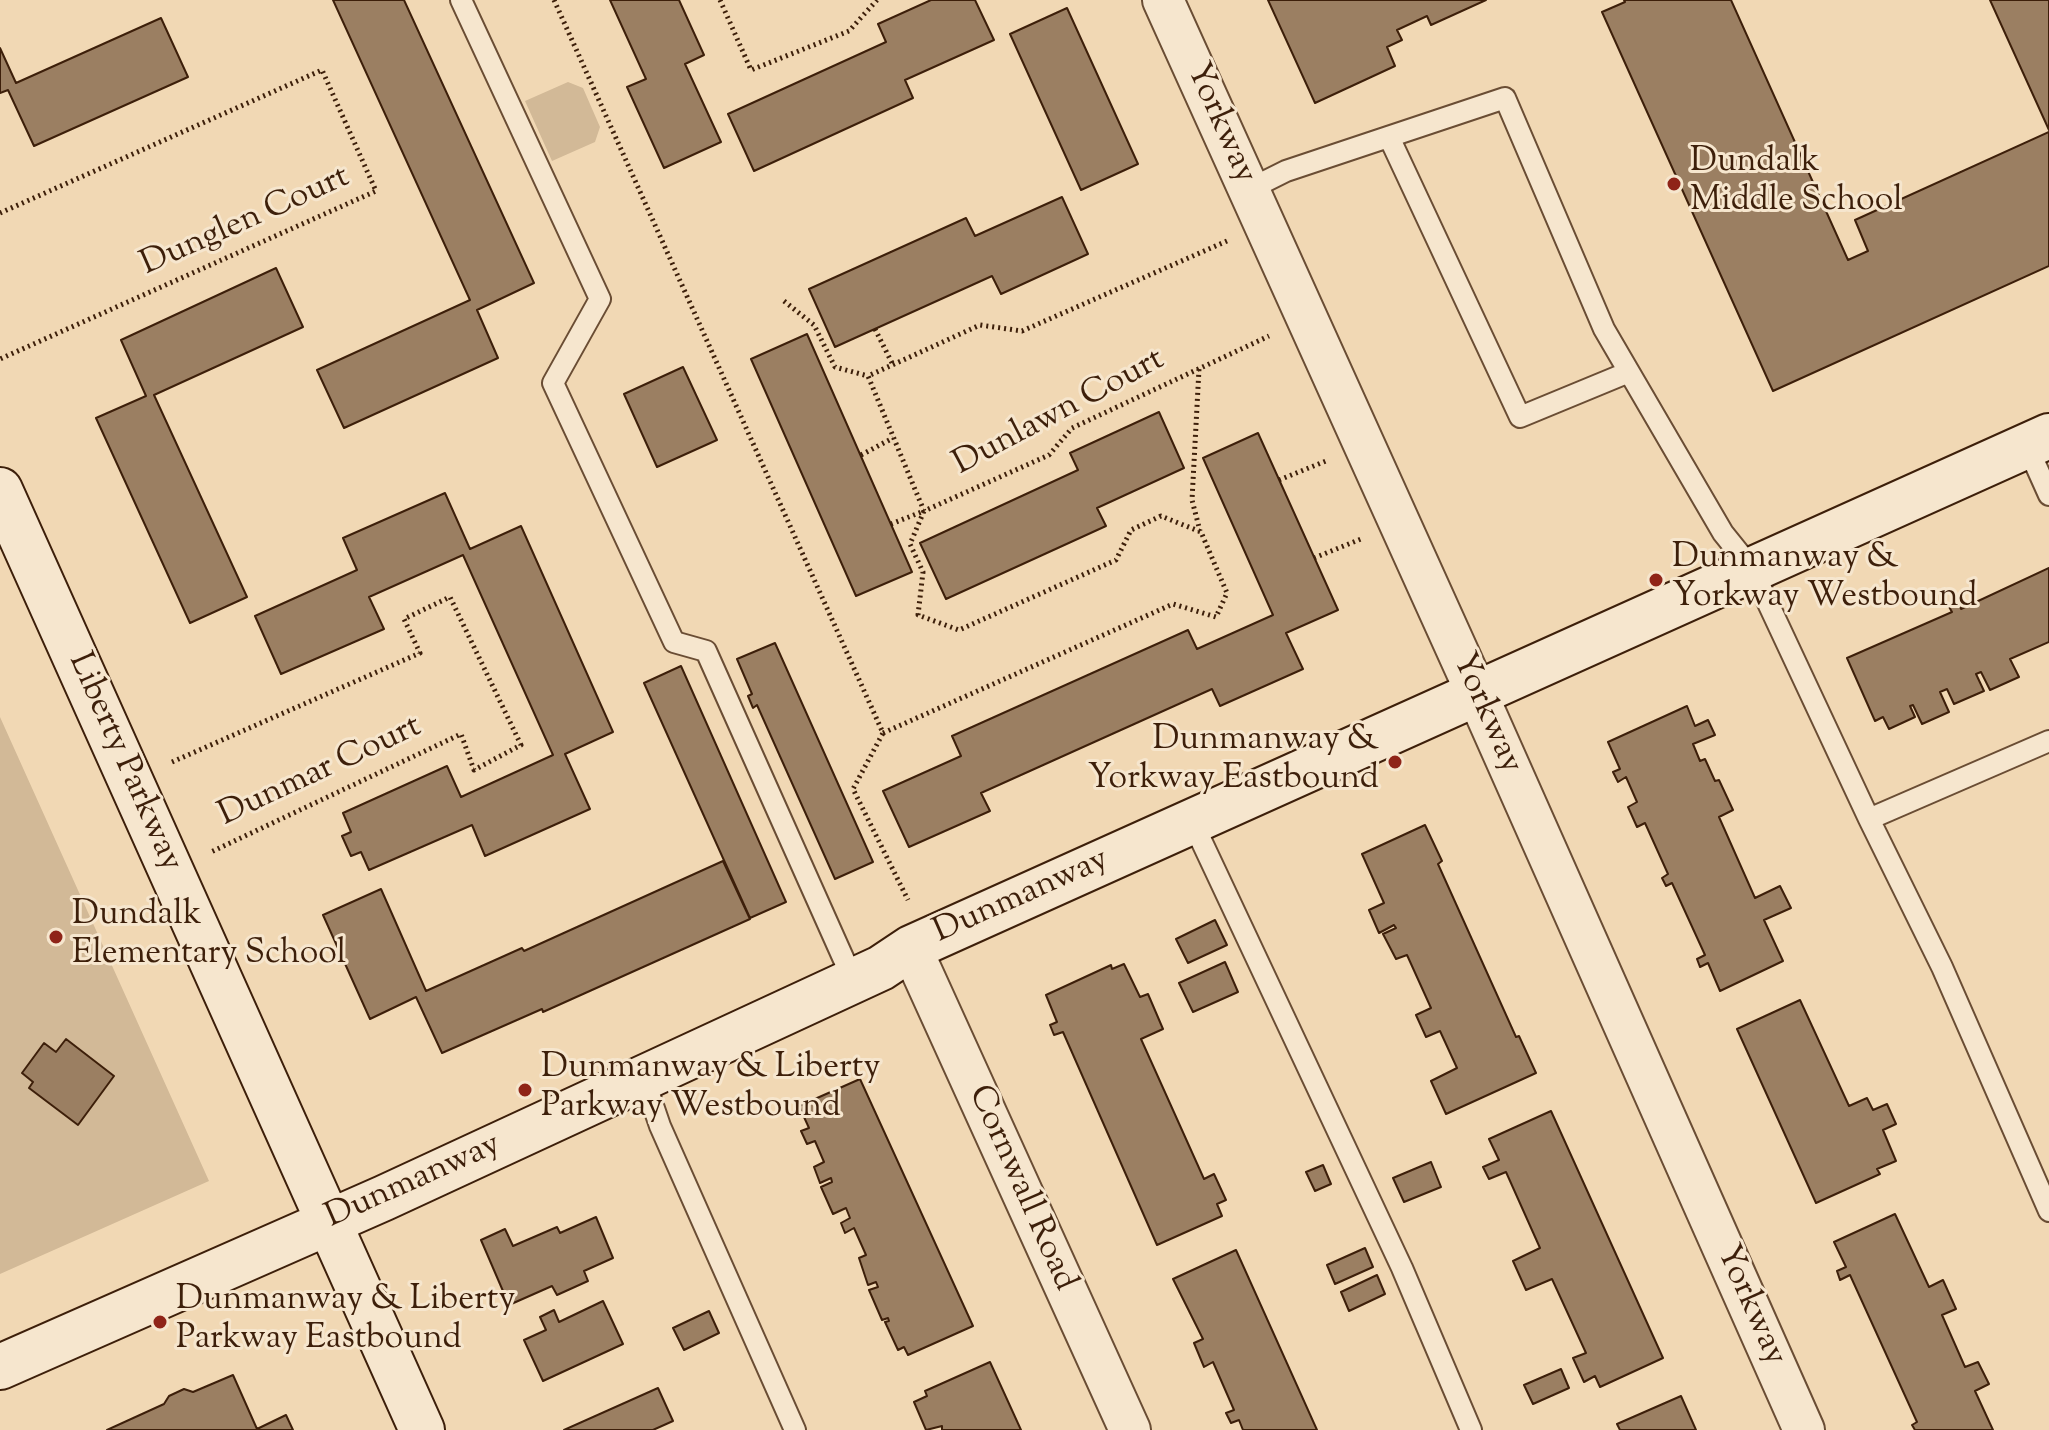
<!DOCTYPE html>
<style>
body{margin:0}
canvas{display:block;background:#f1d8b4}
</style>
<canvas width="2049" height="1430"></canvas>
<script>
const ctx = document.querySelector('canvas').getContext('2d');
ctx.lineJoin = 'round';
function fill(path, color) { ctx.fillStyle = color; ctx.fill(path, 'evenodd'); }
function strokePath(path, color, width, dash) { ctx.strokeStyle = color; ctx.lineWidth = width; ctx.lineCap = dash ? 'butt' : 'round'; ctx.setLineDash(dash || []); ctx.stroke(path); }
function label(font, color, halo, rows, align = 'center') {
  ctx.font = font + ' "Sorts Mill Goudy",serif'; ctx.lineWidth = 6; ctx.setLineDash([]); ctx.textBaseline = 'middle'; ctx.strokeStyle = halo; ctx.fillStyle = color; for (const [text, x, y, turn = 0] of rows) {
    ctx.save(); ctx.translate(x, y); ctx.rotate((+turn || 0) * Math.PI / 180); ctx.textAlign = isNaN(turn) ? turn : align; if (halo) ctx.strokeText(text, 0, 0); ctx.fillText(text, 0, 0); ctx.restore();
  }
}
fill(new Path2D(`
 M568,82L583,88L600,127L595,142L552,161L525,101Z
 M0,717L209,1181L0,1274Z`), '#d2b997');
const building = new Path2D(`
 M333,0H404L534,283L477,310L498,358L344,428L317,370L470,300Z
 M610,0H679L704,55L685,64L721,142L664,168L627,87L646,79Z
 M931,0H975L994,40L905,80L913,98L754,171L728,114L886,42L878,24Z
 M1268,0H1486L1431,25L1427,16L1397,30L1402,40L1387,47L1395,66L1315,103Z
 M1624,0H1731L1848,260L1868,251L1855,220L2049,132V266L1773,391L1602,12L1625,2Z
 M1990,0H2049V130Z
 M1067,8L1138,164L1081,190L1010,34Z
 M161,18L188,77L34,146L8,90L0,93V48L16,83Z
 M1062,197L1088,254L1001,294L992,276L835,347L809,289L966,218L975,236Z
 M276,268L303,327L154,395L247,597L190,623L96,418L146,396L121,340Z
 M807,334L912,572L856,596L751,359Z
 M683,367L717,440L657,467L624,394Z
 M1159,412L1184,468L1097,508L1106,526L946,599L920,543L1078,470L1070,453Z
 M1258,433L1338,610L1286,633L1303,669L1220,706L1212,689L981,793L990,811L909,847L883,791L961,756L952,736L1188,630L1197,649L1273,615L1203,458Z
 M445,493L470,549L521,526L613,732L565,754L590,809L485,856L472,825L369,870L361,852L351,856L342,836L351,832L343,813L447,766L461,797L553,755L463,555L369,597L384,629L281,674L255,616L357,570L343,538Z
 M2049,568V642L2010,659L2019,677L1990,690L1981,672L1976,674L1984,691L1954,704L1947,689L1940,692L1949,712L1922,724L1913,705L1910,706L1915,717L1889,729L1883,717L1875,721L1847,658L1952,612L1948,605L1958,601L1961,609Z
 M775,643L873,862L835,879L757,705L753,708L748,696L752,694L737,659Z
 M681,666L786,902L750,918L644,683Z
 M1687,706L1695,726L1708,720L1715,735L1693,744L1700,761L1705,759L1715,781L1719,780L1733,810L1719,817L1755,898L1780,886L1791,908L1764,920L1783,961L1720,991L1708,963L1700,967L1697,959L1705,955L1672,883L1666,886L1662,878L1668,874L1645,823L1637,827L1628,807L1637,802L1626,777L1618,782L1613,772L1620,769L1608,742Z
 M1425,825L1442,861L1438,864L1516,1037L1519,1036L1536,1073L1446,1114L1431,1081L1457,1068L1440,1031L1426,1037L1416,1015L1431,1008L1407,955L1396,959L1383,934L1396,928L1394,925L1379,933L1369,910L1384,903L1362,854Z
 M723,861L750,919L543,1012L542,1009L442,1053L416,997L370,1019L323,915L381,889L426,991L522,948L524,951Z
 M1215,920L1227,945L1188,963L1176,939Z
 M1225,962L1238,992L1193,1012L1179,983Z
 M1124,964L1140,997L1148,994L1163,1029L1141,1039L1204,1179L1214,1174L1226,1200L1217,1204L1222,1216L1157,1245L1063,1032L1054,1035L1050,1025L1057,1022L1046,995L1111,965L1112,969Z
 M1800,1000L1849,1106L1867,1098L1873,1110L1887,1104L1896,1124L1883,1130L1896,1161L1877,1169L1880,1174L1816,1203L1737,1029Z
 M66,1039L114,1076L78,1125L29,1088L33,1082L22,1073L44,1043L56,1052Z
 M860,1079L973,1326L908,1355L904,1347L898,1350L885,1322L889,1321L888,1318L882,1320L869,1290L878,1287L876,1282L868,1285L859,1258L866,1255L854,1228L845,1233L841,1223L850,1218L846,1208L833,1214L821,1187L832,1182L831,1178L820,1183L814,1167L824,1162L815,1141L807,1144L801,1131L809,1128L799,1106Z
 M1551,1111L1663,1358L1600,1387L1595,1376L1584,1382L1573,1358L1586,1353L1552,1279L1526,1290L1513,1261L1540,1248L1506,1172L1489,1179L1483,1167L1499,1160L1489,1139Z
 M1431,1162L1441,1187L1404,1202L1393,1178Z
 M1323,1165L1331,1184L1315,1191L1306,1172Z
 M1895,1214L1929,1287L1943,1280L1956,1309L1942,1315L1965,1367L1978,1362L1989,1384L1975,1391L1993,1430H1915L1912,1425L1917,1422L1850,1275L1840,1280L1837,1271L1846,1267L1834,1242Z
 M596,1217L613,1258L584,1271L588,1281L557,1295L552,1286L509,1305L481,1240L505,1229L513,1246L557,1227L560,1233Z
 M1365,1248L1373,1267L1335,1284L1327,1265Z
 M1236,1250L1317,1430H1243L1239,1420L1231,1423L1226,1413L1234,1410L1213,1362L1204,1367L1194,1343L1203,1339L1173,1279Z
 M1377,1275L1385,1294L1349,1311L1341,1292Z
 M603,1301L623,1344L543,1381L524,1340L546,1330L540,1317L554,1310L559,1322Z
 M709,1311L719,1333L684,1350L673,1328Z
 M990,1362L1021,1430H942V1426L926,1430L914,1402L927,1396L925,1391Z
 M1561,1369L1569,1388L1533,1404L1524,1385Z
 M233,1375L257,1429L286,1415L293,1430H107L164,1404L169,1396L184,1389L193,1392Z
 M658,1388L673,1421L653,1430H564Z
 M1681,1396L1696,1430H1620L1617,1424Z`);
fill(building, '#9b7f62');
strokePath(building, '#3d1f0a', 2);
const lane = new Path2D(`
 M461,0L600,299L553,383L674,642L706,651L853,980
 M1389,137L1520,417L1629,372
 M1248,190L1286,171L1505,98L1604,329L1723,533L1752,569L1869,819L1942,967L2049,1211
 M2027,446L2049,495
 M1869,819L2049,741
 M1192,821L1402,1268L1471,1430
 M644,1079L660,1126L795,1430`);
const street = new Path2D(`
 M1163,0L1476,692L1804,1430
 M911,948L1130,1430`);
const secondary = new Path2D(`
 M0,490L422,1430
 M0,1367L384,1198L881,968L911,948L2049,436`);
strokePath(lane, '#6a4d34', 24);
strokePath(street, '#6a4d34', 44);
strokePath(secondary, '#3d1f0a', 48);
strokePath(new Path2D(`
 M554,0L883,733L853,789L908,900
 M720,0L751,70L849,31L877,0
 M0,213L322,70L376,191L0,359
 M1227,241L1022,331L980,325L868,376L924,511L1049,455L1072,428L1269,336
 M784,301L814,325L835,367L868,376
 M875,329L893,365
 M1199,369L1192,500L1200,531
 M861,455L893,438
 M1279,480L1326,461
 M1314,558L1361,539
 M883,733L1173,604L1216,617L1227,593L1201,532L1161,516L1131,530L1116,560L959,630L918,615L923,572L910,544L924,511L891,524
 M172,762L420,653L404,619L450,597L521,745L474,770L461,734L211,852`), '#3d1f0a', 5, [2, 4]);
strokePath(lane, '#f6e6ce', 20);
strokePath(street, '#f6e6ce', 40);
strokePath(secondary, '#f6e6ce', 44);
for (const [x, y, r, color] of [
 [1674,184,8,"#8f2418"],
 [1656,580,8,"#8f2418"],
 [1395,762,8,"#8f2418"],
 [56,937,8,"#8f2418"],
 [525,1090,8,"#8f2418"],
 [160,1322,8,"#8f2418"]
]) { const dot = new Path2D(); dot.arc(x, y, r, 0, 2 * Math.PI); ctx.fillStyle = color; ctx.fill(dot); strokePath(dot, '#f6e6ce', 3); }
label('34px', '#3d1f0a', '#f6e6ce', [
 ["Yorkway",1219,124,66],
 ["Dunglen Court",246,223,-24],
 ["Dunlawn Court",1060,414,-28],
 ["Yorkway",1485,714,66],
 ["Liberty Parkway",123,763,66],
 ["Dunmar Court",321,773,-25],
 ["Dunmanway",1022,898,-24],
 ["Dunmanway",414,1183,-24],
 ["Cornwall Road",1020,1189,66],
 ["Yorkway",1749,1306,66]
]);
label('34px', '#3d1f0a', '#f6e6ce', [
 ["Dundalk",1690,164],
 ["Middle School",1690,203],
 ["Dunmanway &",1672,560],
 ["Yorkway Westbound",1672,599],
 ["Dunmanway &",1379,742,"right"],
 ["Yorkway Eastbound",1379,781,"right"],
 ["Dundalk",72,917],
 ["Elementary School",72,956],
 ["Dunmanway & Liberty",541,1070],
 ["Parkway Westbound",541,1109],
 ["Dunmanway & Liberty",176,1302],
 ["Parkway Eastbound",176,1341]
], 'left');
</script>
